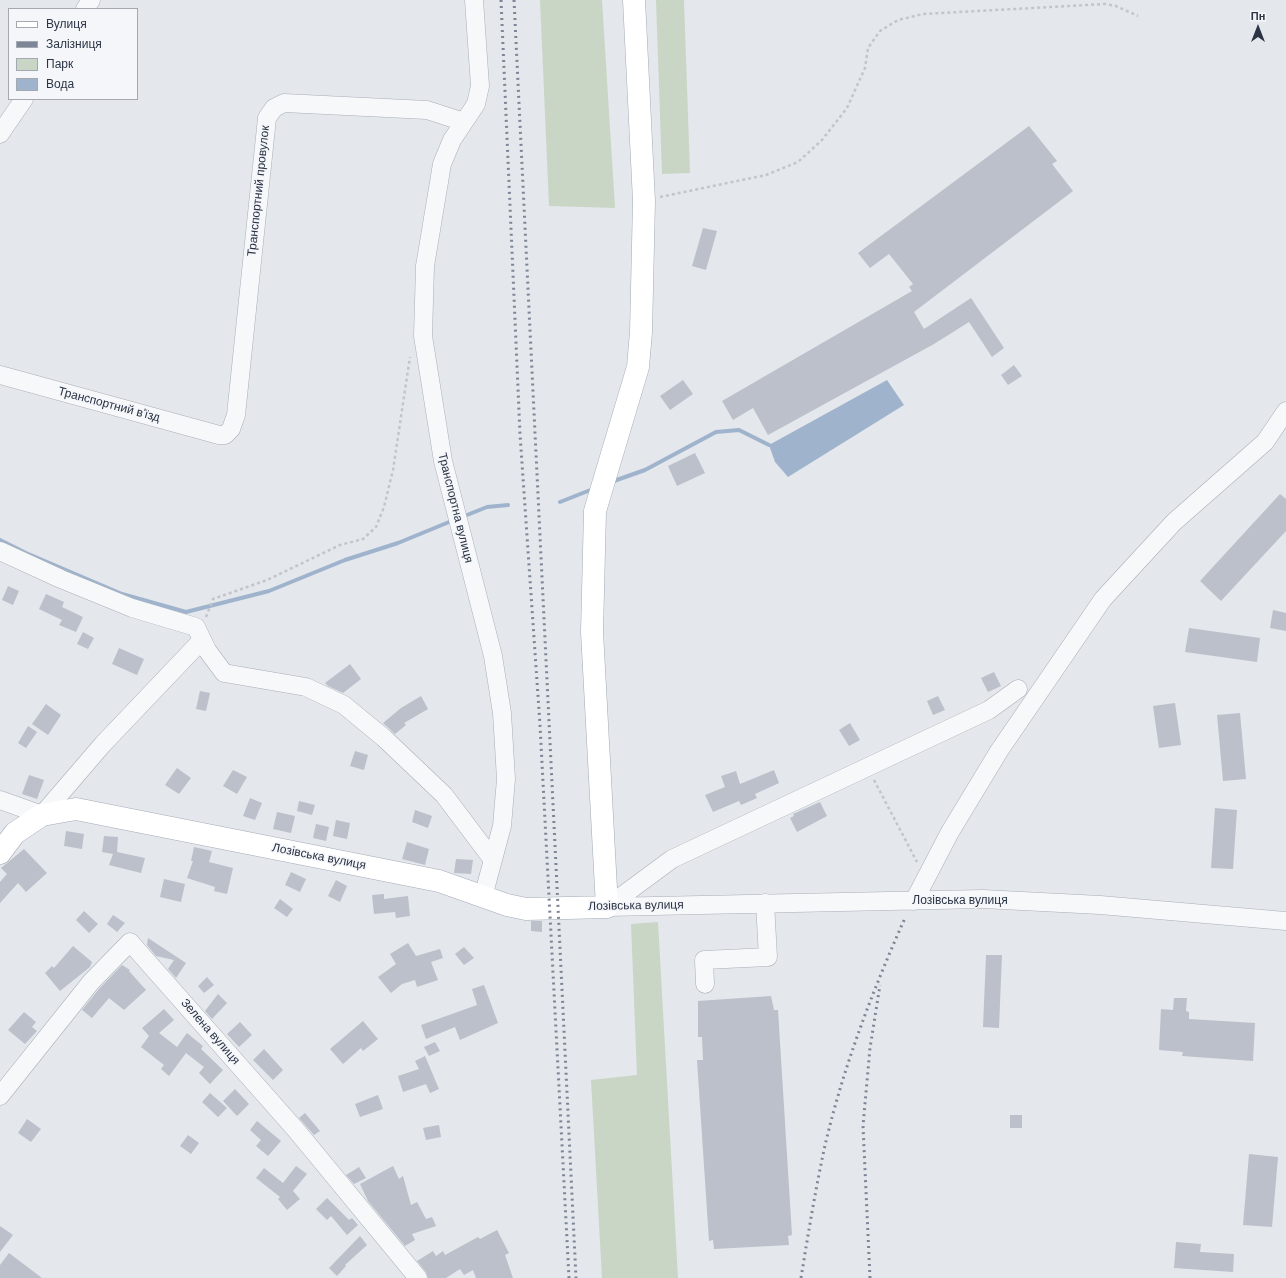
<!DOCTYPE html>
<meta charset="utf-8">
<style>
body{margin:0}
#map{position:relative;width:1286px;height:1278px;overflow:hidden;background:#e4e7ec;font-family:"DM Sans",sans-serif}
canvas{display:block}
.legend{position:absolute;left:8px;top:8px;width:130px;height:92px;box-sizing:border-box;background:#f4f6f9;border:1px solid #a4a8b1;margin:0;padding:5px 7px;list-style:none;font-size:12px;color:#2b3445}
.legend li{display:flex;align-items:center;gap:8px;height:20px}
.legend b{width:20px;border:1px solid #a4a8b1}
.north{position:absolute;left:1238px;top:8px;width:40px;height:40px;-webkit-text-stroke:3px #f4f6f9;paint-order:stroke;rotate:0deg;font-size:11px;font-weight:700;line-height:16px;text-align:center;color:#2b3445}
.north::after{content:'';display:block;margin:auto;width:14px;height:18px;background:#2b3445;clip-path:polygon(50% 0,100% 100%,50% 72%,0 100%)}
</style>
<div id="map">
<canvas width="1286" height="1278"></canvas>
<ul class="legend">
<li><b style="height:5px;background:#fff"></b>Вулиця</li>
<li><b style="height:5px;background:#7d8696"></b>Залізниця</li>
<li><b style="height:11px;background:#c9d6c5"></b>Парк</li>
<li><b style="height:11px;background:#9fb4cc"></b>Вода</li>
</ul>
<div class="north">Пн</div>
</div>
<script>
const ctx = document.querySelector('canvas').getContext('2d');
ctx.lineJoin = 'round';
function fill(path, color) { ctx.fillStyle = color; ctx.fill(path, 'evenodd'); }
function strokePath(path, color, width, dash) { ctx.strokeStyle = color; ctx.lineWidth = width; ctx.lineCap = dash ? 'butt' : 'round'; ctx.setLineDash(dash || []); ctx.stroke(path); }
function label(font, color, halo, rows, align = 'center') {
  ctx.font = font + ' "DM Sans",sans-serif'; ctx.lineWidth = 3; ctx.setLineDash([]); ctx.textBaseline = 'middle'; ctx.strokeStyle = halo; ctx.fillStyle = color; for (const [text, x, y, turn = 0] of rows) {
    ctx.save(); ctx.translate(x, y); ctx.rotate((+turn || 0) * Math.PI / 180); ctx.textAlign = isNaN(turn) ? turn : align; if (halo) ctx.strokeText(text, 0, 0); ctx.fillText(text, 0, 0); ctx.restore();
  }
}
fill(new Path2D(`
 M540,0H602L615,208L549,206Z
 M656,0H684L690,173L662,174Z
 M658,922L678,1278H602L591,1080L637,1075L631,924Z`), '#c9d6c5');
fill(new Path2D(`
 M887,380L904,405L788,477L775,462L769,445Z`), '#9fb4cc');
strokePath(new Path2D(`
 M611,482L645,470L716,432L739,430L769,445
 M560,502L593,489
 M462,517L487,507L508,505
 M0,540L26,553L122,594L186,612L269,591L345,560L398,543L454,520`), '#9fb4cc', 4);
fill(new Path2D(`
 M1029,126L1057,161L1052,164L1073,191L914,312L924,329L971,298L1004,348L992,357L969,322L934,344L768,435L753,408L733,420L722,401L912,291L909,287L913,284L889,254L870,268L858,253Z
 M703,228L717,231L706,270L692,266Z
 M1014,365L1022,376L1008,385L1001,375Z
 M683,380L693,394L670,410L660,396Z
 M695,453L705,473L677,486L668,466Z
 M1280,494L1286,499V531L1221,601L1200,581Z
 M8,586L19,591L13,605L2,600Z
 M46,594L64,602L62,607L83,617L76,632L59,625L62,620L39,609Z
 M1273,610L1286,613V631L1270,628Z
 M1189,628L1260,638L1257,662L1185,652Z
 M83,632L94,638L88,649L77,644Z
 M119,648L144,659L137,675L112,664Z
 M350,664L361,679L343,693L328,686L325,683Z
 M994,672L1001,686L988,692L981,678Z
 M200,691L210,693L206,711L196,709Z
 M421,696L428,709L404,723L406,725L395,734L383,723L401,708Z
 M938,696L945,710L933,715L927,701Z
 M1175,703L1181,745L1159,748L1153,706Z
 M46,704L61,715L48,735L32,724Z
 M1240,713L1246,779L1223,781L1217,715Z
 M850,723L860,740L849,746L839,730Z
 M28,726L37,732L26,748L18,743Z
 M355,751L368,755L364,770L350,766Z
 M177,768L191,778L179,794L165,785Z
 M233,770L247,777L237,794L223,786Z
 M774,770L779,783L755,794L757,798L741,805L739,801L713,812L705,795L725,787L721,776L736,771L740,784Z
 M29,775L44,780L37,799L22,794Z
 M250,798L262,803L255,820L243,816Z
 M299,801L315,805L312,815L297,811Z
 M820,802L827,816L797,832L790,818L794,816L793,814Z
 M1215,808L1237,810L1233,869L1211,868Z
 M415,810L432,816L428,828L412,822Z
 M277,812L295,816L291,833L273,829Z
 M336,820L350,823L347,839L333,836Z
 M316,824L329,827L326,841L313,838Z
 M66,831L84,834L82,849L64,846Z
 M104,836L118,837L117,852L145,858L141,873L109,865L113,854L102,852Z
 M407,842L429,849L425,865L402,859Z
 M194,847L212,851L209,862L233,868L227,894L214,891L215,887L187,878L193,861H191Z
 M24,849L47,873L26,892L18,883L0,903V882L7,874L1,868Z
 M456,859L473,860L471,874L454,873Z
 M291,872L306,879L300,892L285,885Z
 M164,879L185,884L181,902L160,897Z
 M336,880L347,886L340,902L328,896Z
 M384,894V899L408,896L410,916L396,918L395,912L374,914L372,895Z
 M280,899L293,909L287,917L274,908Z
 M84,911L98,924L89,933L76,920Z
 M113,915L125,923L117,932L107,924Z
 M531,921H542V932L531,931Z
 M148,938L186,963L176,978L168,969L174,960L156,956L147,945Z
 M408,943L416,956L440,949L443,958L431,962L438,980L417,987L415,980L402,984L391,993L378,977L396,964L390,954Z
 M73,946L92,962L90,967L60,991L45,973L52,966L54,968Z
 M464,947L474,958L464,965L455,954Z
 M986,955H1002L999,1028L983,1027Z
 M122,965L130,970L129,971L146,990L124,1010L109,998L92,1018L82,1010L99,989Z
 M207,977L214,985L204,993L198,986Z
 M484,985L498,1023L460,1040L455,1027L426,1039L421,1025L477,1005L472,989Z
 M218,994L227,1003L212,1019L205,1011Z
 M771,996L774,1010H778L792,1235L788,1236L789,1245L714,1249L713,1240L709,1241L697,1060H703L702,1037H698V1001Z
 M1174,998H1187L1186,1011L1189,1012V1019L1255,1023L1253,1061L1182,1056L1183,1052L1159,1050L1161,1009L1173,1010Z
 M164,1009L174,1020L159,1033L177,1047L187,1033L203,1046L201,1049L223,1070L210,1084L199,1073L204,1067L186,1053L169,1076L161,1069L164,1065L141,1047L149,1036L142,1028Z
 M24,1012L36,1022L32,1027L37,1031L25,1044L8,1030Z
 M363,1021L378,1039L363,1051L361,1048L343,1064L330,1049Z
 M240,1022L252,1035L239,1047L227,1034Z
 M435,1042L440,1051L429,1056L424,1047Z
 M264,1049L283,1070L273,1080L253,1060Z
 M425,1056L439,1089L430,1093L426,1084L403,1092L398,1076L419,1069L415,1061Z
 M235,1089L249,1104L237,1116L223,1101Z
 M210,1093L227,1108L218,1117L202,1102Z
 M378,1095L383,1109L360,1117L355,1104Z
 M305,1113L320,1131L314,1135L299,1118Z
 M1010,1115H1022V1128H1010Z
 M27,1119L41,1129L31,1142L18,1133Z
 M257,1121L281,1141L268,1156L256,1146L261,1140L250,1130Z
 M439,1125L441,1137L426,1140L423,1128Z
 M188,1135L199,1143L191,1154L180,1146Z
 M1249,1154L1278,1157L1272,1227L1243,1225Z
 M296,1166L307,1174L293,1191L300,1199L287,1210L278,1199L280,1197L256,1178L264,1168L283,1183Z
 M393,1166L399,1179L403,1176L411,1205L417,1202L426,1219L432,1217L436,1226L412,1234L415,1240L405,1246L368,1201L360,1184Z
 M359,1167L366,1178L354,1184L346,1175Z
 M327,1198L349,1220L352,1218L358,1225L347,1235L331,1216L327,1220L316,1209Z
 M0,1226L13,1235L0,1252Z
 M497,1230L509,1253L505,1255L513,1278H476L473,1270L464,1275L460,1269L446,1278H428L426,1272L417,1261L433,1251L436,1256L443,1251L445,1255L478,1237L480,1239Z
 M360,1236L367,1245L345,1265L346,1266L337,1276L329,1268Z
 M1176,1242L1201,1244L1200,1252L1234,1254L1233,1272L1174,1268Z
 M9,1253L42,1278H0V1265Z`), '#bbc0ca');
const minor = new Path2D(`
 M474,0L480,86L476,104L452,140L442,164L425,266L423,336L443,461L493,656L502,713L506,779L502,826L483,897
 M85,9L91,0
 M0,134L24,99
 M0,375L219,435H225L231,429L236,415L267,118L274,108L284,103L427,110L464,122
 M0,551L61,579L132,608L196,627L207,650L224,673L306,687L344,705L384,738L444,795L493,860
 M0,800L42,815L103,744L202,640
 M914,901L950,832L999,751L1103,599L1174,522L1265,442L1286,411
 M607,907L983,899L1100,905L1286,921
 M607,907L672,859L989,710L1018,689
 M705,984L704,960L768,957L765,903
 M0,1096L91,982L130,942L296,1130L418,1278`);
const major = new Path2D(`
 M0,853L15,833L42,815L76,809L439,881L507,905L526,909L607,907L592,632L595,511L638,367L641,332L644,201L634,0`);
strokePath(minor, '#a9aeb7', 19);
strokePath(major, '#a3abb8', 23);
strokePath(new Path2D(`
 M660,197L766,175L798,162L822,140L847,108L865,68L868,48L880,31L898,20L923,14L1105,4L1116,6L1138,16
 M206,617L213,599L267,580L340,545L363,539L376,527L384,507L393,470L410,357
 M874,780L917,862`), '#c2c5cb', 2.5, [3, 3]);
strokePath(minor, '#f7f8fa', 18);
strokePath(major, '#fff', 22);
strokePath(new Path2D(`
 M501,0L520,434L540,725L569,1278
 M514,0L576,1278
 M801,1278C808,1235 815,1192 824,1150C842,1070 872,992 905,918
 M870,1278L863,1126L870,1048L880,985`), '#7d8696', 3, [2, 4]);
label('12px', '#2b3445', '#f4f6f9', [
 ["Транспортний провулок",259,191,-84],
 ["Транспортний в'їзд",109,405,15],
 ["Транспортна вулиця",455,508,76],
 ["Лозівська вулиця",319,857,11],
 ["Лозівська вулиця",960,901],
 ["Лозівська вулиця",636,906,-1],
 ["Зелена вулиця",210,1032,49]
]);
</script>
